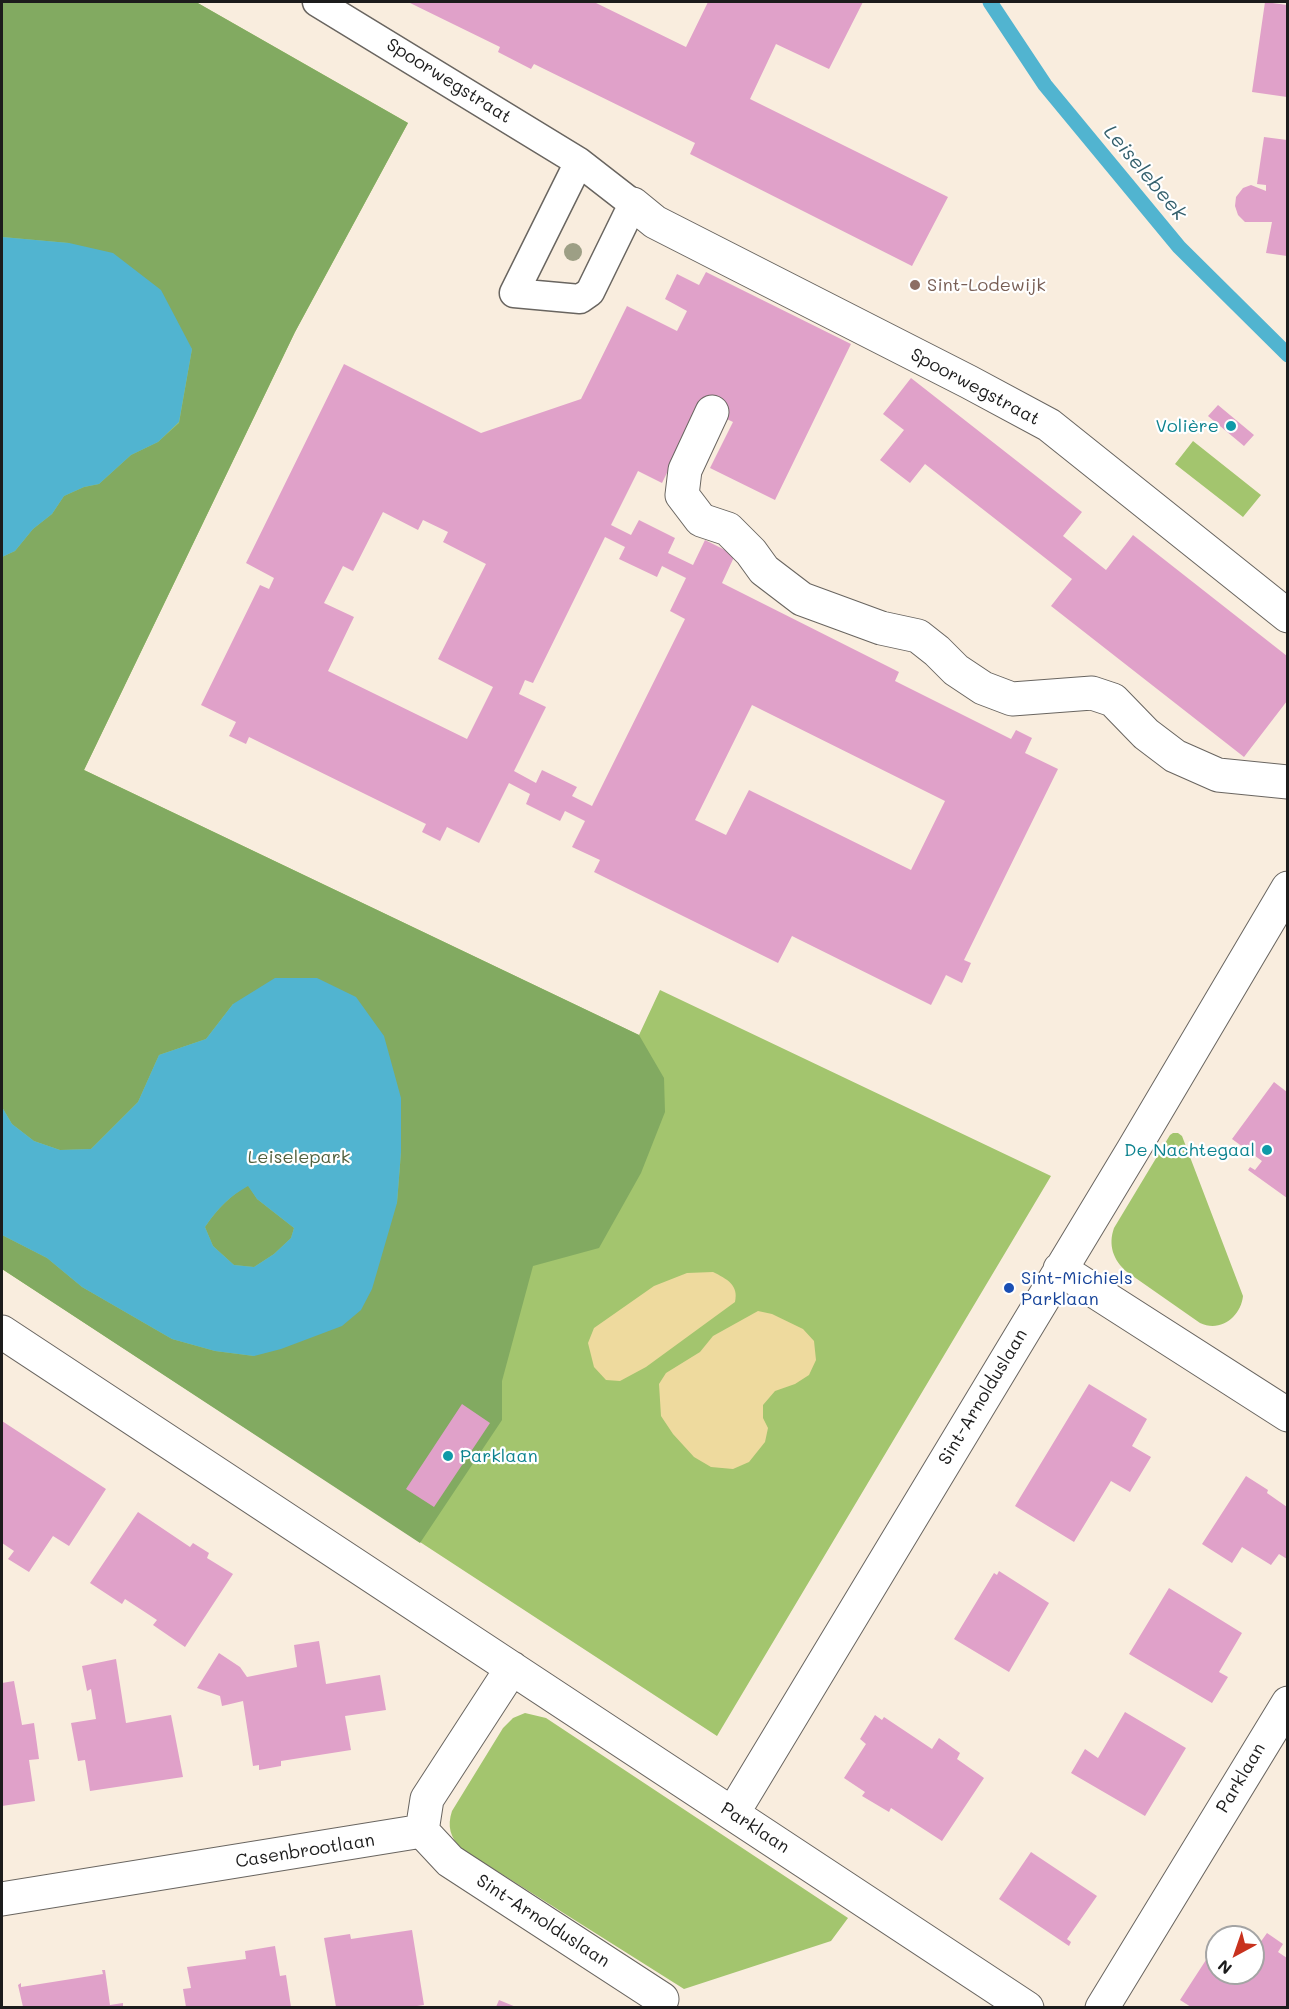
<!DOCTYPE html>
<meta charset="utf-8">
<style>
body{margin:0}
#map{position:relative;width:1289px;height:2009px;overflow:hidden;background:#f9edde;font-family:Mali,sans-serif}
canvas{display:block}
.frame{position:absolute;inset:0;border:3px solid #1c1c1c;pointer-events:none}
.north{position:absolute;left:1205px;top:1925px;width:60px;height:60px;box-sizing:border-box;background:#fff;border:2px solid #a4a4a4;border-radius:50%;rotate:220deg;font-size:16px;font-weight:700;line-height:24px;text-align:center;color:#1c1c1c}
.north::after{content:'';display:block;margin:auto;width:21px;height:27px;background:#c8321e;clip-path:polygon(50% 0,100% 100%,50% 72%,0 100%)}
</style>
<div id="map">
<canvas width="1289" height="2009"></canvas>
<div class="frame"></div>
<div class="north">N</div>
</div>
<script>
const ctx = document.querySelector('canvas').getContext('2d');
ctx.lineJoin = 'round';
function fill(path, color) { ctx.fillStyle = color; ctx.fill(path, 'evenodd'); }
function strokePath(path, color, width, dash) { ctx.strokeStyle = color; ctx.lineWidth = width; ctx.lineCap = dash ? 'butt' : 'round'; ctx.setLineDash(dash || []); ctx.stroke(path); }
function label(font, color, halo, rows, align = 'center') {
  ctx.font = font + ' Mali,sans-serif'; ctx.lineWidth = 4.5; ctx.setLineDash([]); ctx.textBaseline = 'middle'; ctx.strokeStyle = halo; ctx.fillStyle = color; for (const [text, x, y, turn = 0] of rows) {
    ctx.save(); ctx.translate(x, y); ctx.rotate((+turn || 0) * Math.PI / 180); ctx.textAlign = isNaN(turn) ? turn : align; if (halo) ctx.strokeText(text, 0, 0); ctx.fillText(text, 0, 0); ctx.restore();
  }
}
fill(new Path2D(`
 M2,2H196L408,123L295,332L84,770L639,1035L660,990L1051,1176L717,1736L2,1269Z
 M1193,441L1261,495L1243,517L1175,464Z
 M1173,1133H1178L1182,1136L1243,1296C1241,1316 1221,1333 1200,1323L1127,1272C1113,1260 1108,1245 1114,1228L1170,1135Z
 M525,1713L546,1718L848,1918L831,1941L684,1989L462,1849C450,1838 447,1826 452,1811L503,1728L513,1718Z`), '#a3c56e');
fill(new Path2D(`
 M2,2H196L408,123L295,332L84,770L639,1035L664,1078L665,1112L641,1173L599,1248L533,1266L502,1381V1420L420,1543L2,1269V1235L47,1258L82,1287L172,1339L215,1351L254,1356L397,1203L401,1152V1098L233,1004L206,1039L159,1055L138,1102L91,1149L60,1150L34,1141L12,1124L2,1107V557L15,551L33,529L52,514L64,496L84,487L99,484L131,455L158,442L179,423L192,349L69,243L2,237Z
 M248,1185L257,1199L294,1228L291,1238L274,1254L254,1267L234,1265L213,1246L205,1227C217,1209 230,1196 248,1185Z`), '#82aa61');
fill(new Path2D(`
 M713,1272C727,1279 739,1285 735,1302L646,1367L620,1381L606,1380L594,1367L588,1343L594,1328L654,1286L687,1273Z
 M758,1311L772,1314L803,1329L814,1341L816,1360L809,1375L795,1384L775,1391L763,1405V1418L768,1428L765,1442L749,1462L733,1469L711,1467L694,1457L673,1434L661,1416L659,1384L666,1373L700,1352L713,1336Z`), '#eeda9e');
fill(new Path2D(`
 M2,237L69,243L113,253L161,290L192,349L179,422L158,442L131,455L99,484L84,487L64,496L52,514L33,529L15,551L2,557Z
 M275,978H317L356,997L384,1036L401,1098V1152L397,1203L372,1289L361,1310L342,1326L281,1349L254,1356L215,1351L172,1339L82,1287L47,1258L2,1235V1107L12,1124L34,1141L60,1150L91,1149L138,1102L159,1055L206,1039L233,1004ZM248,1186L257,1199L294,1228L291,1238L274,1254L254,1267L234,1265L213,1246L205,1227C217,1209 230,1196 248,1186Z`), '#51b4d0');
strokePath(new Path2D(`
 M990,2L1045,85L1179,247L1288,355`), '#51b4d0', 15);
fill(new Path2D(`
 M408,2H594L686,47L708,2H863L829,69L776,44L750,99L948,197L912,266L690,154L695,143L534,64L531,69L498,52L500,47Z
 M1265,2L1287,5V97L1252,92Z
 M1264,137L1287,140V256L1266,253L1272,222H1245L1238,215L1235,206L1236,197L1243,188L1251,185L1266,191V185L1257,184Z
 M706,272L851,344L775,500L710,468L733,422L700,406L662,483L638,471L611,525L631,535L639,520L675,538L668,553L693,565L705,540L735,555L722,583L899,672L895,681L1011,739L1016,730L1032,738L1025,753L1058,769L964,960L971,963L962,983L946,975L931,1005L792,936L778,963L594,872L600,860L572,847L585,821L565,811L560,821L526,804L530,794L509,783L479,843L447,827L440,841L422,832L426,824L249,737L246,744L229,736L236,722L201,705L260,585L269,589L274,578L246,563L344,364L481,433L581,399L627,306L677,331L687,311L665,299L677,274L699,285ZM383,512L418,530L423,520L448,532L443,542L486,564L438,659L493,687L467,739L328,671L354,617L324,603L343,566L353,571ZM605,537L625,547L619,559L657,577L662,566L686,578L670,611L685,619L592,806L572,796L577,787L542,770L536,783L514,771L546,707L519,694L525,680L533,683ZM752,705L945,801L911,870L749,790L726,835L695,820Z
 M911,378L1082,512L1063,536L1106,570L1133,535L1287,656V701L1244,757L1051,606L1072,579L925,464L910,483L880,460L904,430L883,414Z
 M1218,405L1254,435L1244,446L1208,416Z
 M1274,1082L1287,1092V1198L1248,1170L1250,1167L1255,1170L1262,1161L1232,1139Z
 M1089,1384L1147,1419L1132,1446L1151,1457L1130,1492L1111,1481L1074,1542L1015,1506Z
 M462,1404L490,1423L434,1507L406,1489Z
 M2,1421L106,1489L69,1546L53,1536L29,1572L8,1559L14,1551L2,1543Z
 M1246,1476L1268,1490L1267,1493L1287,1507V1559L1279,1554L1271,1565L1242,1547L1232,1563L1202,1544Z
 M138,1512L190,1547L193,1543L209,1553L207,1558L233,1574L185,1647L153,1625L157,1620L125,1599L122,1604L90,1583Z
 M999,1571L1049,1603L1009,1672L954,1639L994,1573L997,1575Z
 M1169,1588L1242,1633L1219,1672L1228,1677L1212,1703L1129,1654Z
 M319,1641L326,1684L380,1675L386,1710L345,1716L351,1750L281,1761V1766L259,1770V1765L253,1766L243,1701L222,1706L220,1696L197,1688L219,1653L240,1667L247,1677L297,1667L294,1645Z
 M116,1659L126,1723L171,1715L183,1777L90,1791L85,1760L78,1761L71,1723L96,1719L91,1689L87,1691L82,1666Z
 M14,1681L22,1725L34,1723L39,1759L29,1760L35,1801L2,1806V1683Z
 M1125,1712L1186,1748L1145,1816L1071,1773L1085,1749L1098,1758Z
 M875,1715L882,1720L884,1717L932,1749L939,1738L960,1753L957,1759L984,1778L942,1841L891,1808L889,1812L862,1796L865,1792L844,1778L866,1744L860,1739Z
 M1031,1852L1097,1896L1067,1939L1071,1942L1069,1946L999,1899Z
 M1227,1927L1242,1937H1221Z
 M412,1930L424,2005L410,2007H336L324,1938L350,1934L351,1939Z
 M1267,1933L1283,1944L1278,1952L1287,1958V2007H1191L1180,2000L1217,1943V1973H1253V1944L1257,1947Z
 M275,1946L280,1976L286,1975L291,2007H186L183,1989L191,1988L187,1967L246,1959L245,1951Z
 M102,1970H105L110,2005L123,2003V2007H23L18,1985L21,1983V1987L103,1974Z
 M499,2000L516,2007H496Z`), '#e0a1c9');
const service = new Path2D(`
 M317,2L579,162L633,204L590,292L580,299L514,293L579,162`);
const pedestrian = new Path2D(`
 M633,204L655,222L969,382L1049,425L1288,616
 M712,412L685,470L682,495L701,520L728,529L751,552L764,570L802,599L881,628L918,636L937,651L956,670L983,688L1012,699L1092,693L1113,700L1146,734L1175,756L1218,775L1288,782`);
const minor = new Path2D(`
 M1060,1269L1288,1415
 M2,1332L1027,2008
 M733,1813L1133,1150L1288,888
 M422,1831L450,1861L662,1999L659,2008
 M2,1899L422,1831L427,1799L512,1668
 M1102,2008L1288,1703`);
strokePath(service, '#696560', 31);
strokePath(pedestrian, '#696560', 35);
strokePath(minor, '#696560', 35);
strokePath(service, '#fff', 28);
strokePath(pedestrian, '#fff', 33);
strokePath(minor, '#fff', 33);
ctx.fillStyle = '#9d9f85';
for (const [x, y] of [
 [573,252]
]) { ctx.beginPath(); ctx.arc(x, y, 9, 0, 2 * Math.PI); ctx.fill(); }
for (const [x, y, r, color] of [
 [915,285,6,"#8d6e63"],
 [1231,426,6,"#0f9aa8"],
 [1267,1150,6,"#0f9aa8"],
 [1009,1288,6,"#1a4fb4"],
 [448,1456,6,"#0f9aa8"]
]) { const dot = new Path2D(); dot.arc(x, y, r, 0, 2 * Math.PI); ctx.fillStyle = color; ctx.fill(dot); strokePath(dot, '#fff', 2); }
label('18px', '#1c1c1c', '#fff', [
 ["Spoorwegstraat",449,81,32],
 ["Spoorwegstraat",975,387,28],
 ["Sint-Arnolduslaan",983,1397,-59],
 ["Parklaan",1241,1778,-59],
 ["Parklaan",755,1828,33],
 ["Casenbrootlaan",305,1851,-9],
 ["Sint-Arnolduslaan",543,1921,33]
]);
label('18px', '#785e54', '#fff', [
 ["Sint-Lodewijk",927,285]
], 'left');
label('18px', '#0d838f', '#fff', [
 ["Volière",1219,426],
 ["De Nachtegaal",1255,1150],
 ["Parklaan",460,1456,"left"]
], 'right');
label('18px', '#52603d', '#fff', [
 ["Leiselepark",299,1157]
]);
label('18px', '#164399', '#fff', [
 ["Sint-Michiels",1021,1278],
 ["Parklaan",1021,1299]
], 'left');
label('italic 20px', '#34606d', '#fff', [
 ["Leiselebeek",1145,173,50]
]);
</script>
